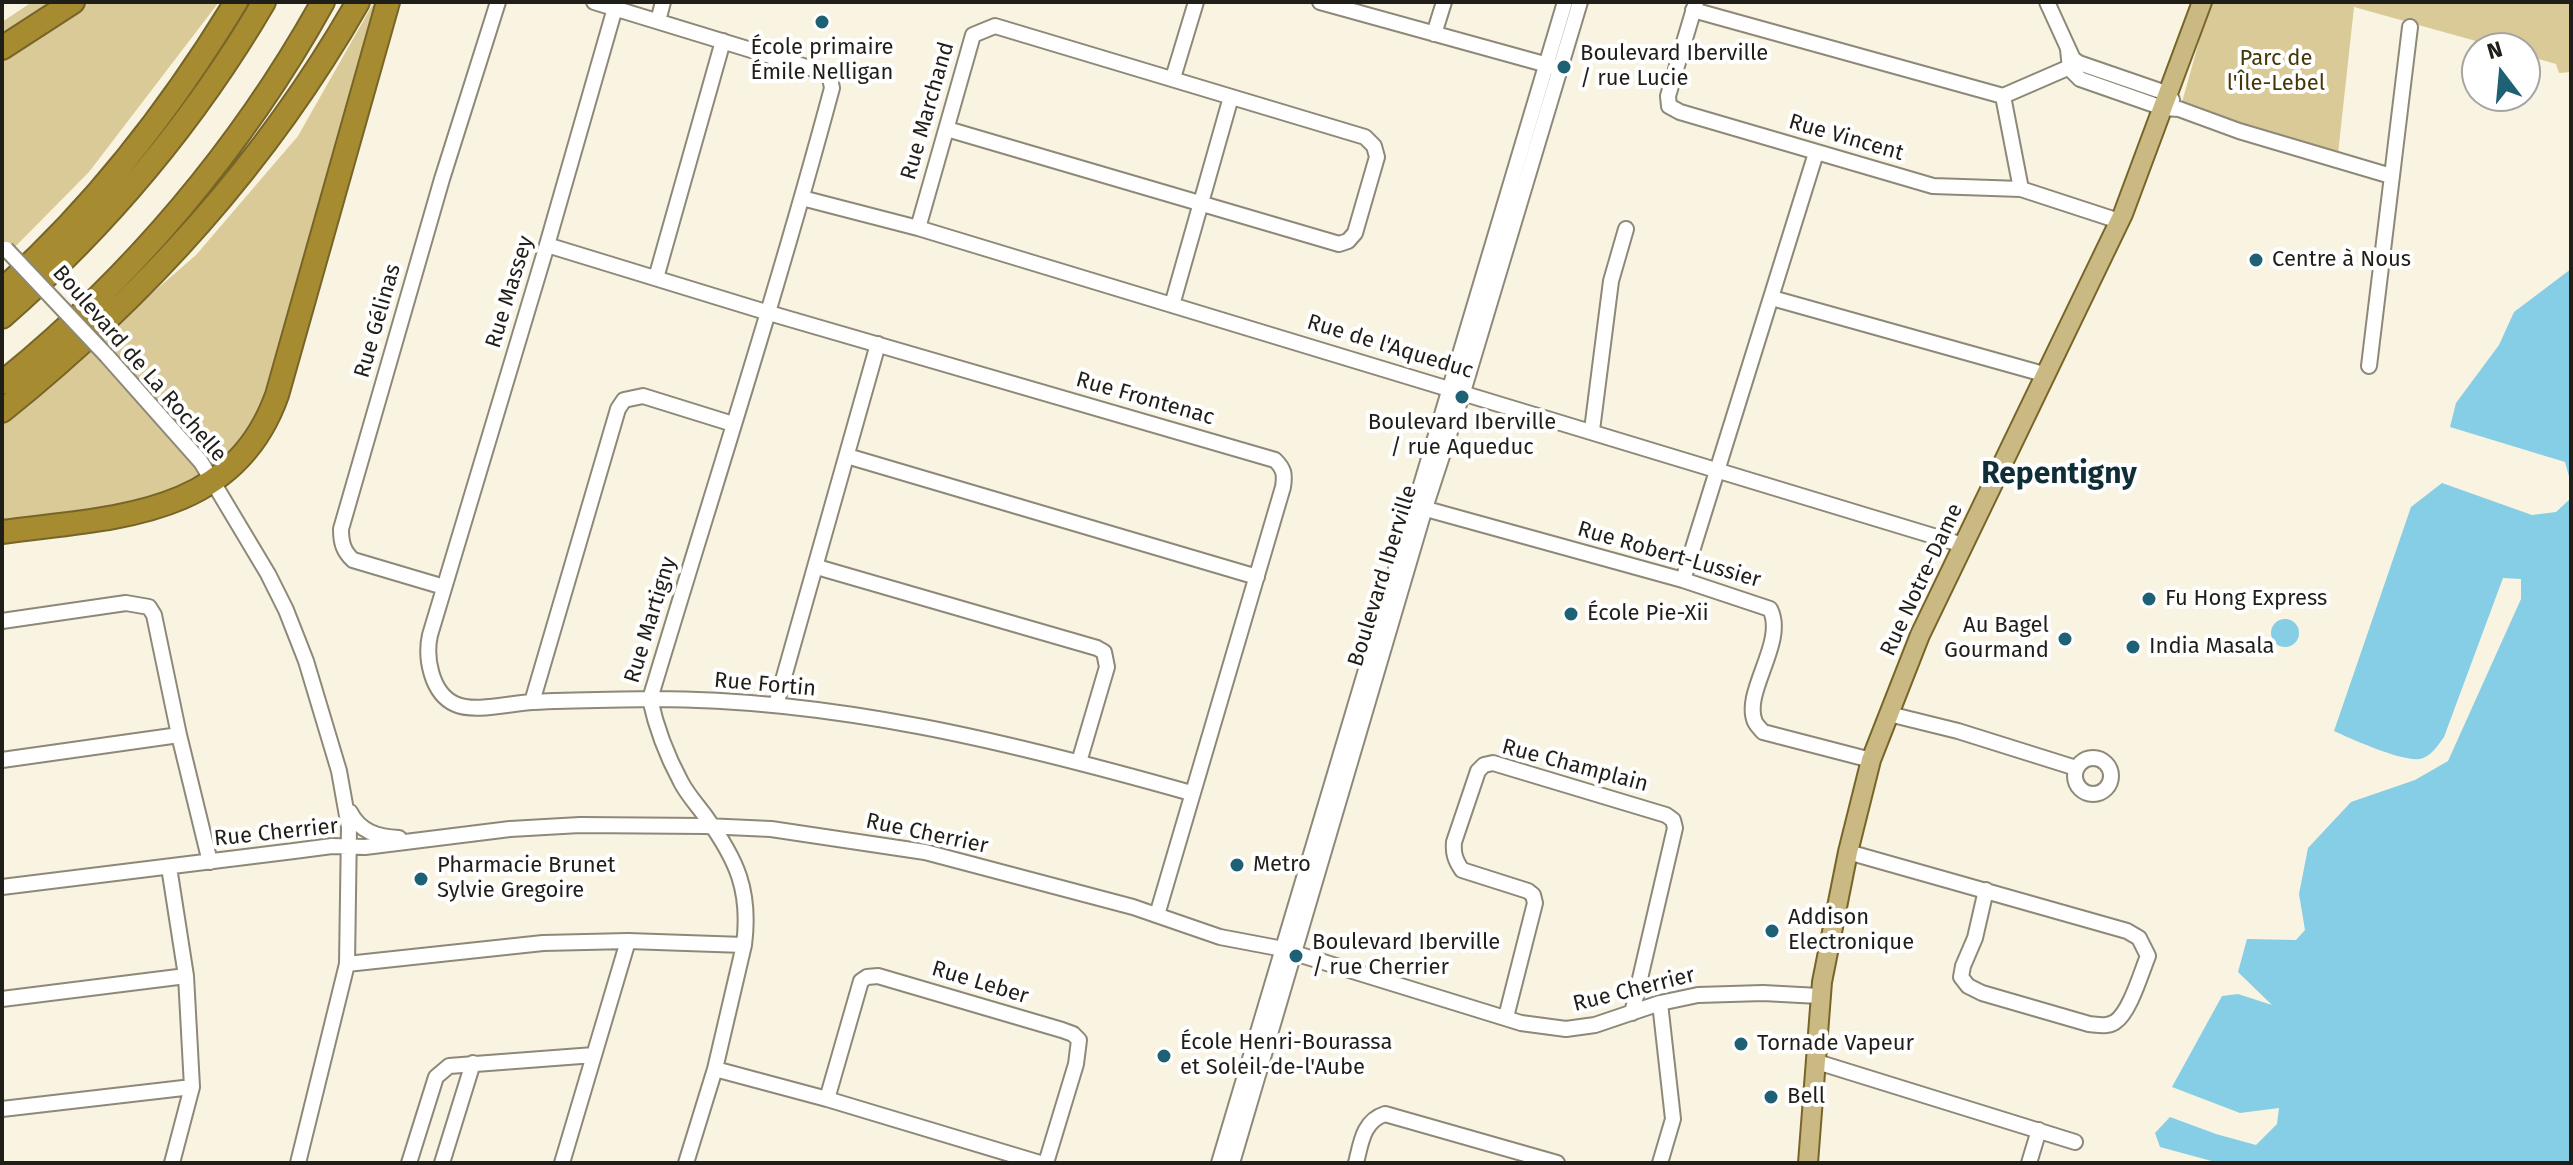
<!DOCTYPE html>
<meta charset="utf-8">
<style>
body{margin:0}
#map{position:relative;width:2573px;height:1165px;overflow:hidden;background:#f9f3e2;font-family:"Fira Sans",sans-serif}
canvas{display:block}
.frame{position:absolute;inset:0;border:4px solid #201e18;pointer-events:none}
.north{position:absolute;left:2461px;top:32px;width:80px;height:80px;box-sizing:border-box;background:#fff;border:2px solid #a6a5a3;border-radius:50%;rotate:344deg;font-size:22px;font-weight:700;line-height:32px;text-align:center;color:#201e18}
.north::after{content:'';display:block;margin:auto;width:28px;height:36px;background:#1e6074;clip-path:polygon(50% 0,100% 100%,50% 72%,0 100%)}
</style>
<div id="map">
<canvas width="2573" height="1165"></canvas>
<div class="frame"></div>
<div class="north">N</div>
</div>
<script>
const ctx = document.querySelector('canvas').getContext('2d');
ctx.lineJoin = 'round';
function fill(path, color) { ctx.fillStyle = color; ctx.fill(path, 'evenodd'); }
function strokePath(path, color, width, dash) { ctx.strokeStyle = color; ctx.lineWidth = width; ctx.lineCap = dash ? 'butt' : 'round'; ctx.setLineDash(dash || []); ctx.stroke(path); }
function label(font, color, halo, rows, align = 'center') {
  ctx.font = font + ' "Fira Sans",sans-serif'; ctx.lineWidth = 8; ctx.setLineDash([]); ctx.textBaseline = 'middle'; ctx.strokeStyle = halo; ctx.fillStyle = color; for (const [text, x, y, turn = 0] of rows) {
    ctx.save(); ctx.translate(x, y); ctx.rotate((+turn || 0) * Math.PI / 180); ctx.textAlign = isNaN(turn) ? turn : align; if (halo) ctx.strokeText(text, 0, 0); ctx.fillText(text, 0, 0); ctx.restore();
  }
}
fill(new Path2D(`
 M32,2H219L89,172L2,260V22Z
 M374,2H377L253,431L191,483L130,504L2,520V423L196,255L298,136Z
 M2210,2H2571V72L2559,73L2556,64L2525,55V48H2501L2354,7L2337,163L2179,113Z`), '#daca97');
fill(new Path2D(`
 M2571,269V1163H2219L2160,1147L2155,1133L2170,1117L2216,1134L2256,1145L2277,1124L2279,1108L2240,1113L2172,1087L2222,996L2238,994L2272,1005L2238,972L2247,939L2296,940L2305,930L2299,894L2308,848L2351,802L2415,780L2448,761L2521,599V579L2503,578L2444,737C2438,745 2431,757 2420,759C2403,762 2351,739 2334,731L2411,507L2442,483L2532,515L2556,512L2569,500L2570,480L2565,462L2450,427L2456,403L2499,345L2514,312Z
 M2271 633a14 14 0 1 1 28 0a14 14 0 1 1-28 0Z`), '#86cde6');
const minor = new Path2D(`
 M594,2L823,72L830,78L832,88C777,293 711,496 650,699C656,727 667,756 681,782C687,794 698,806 706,817C737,860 751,891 744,945L715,1069L686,1163
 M1320,2L1555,67
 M1696,2L1668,96L1669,106L1680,112L1933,186L2021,189L2119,221
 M2047,2L2073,59L2079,63L2169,94L2172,100
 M615,8L547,245L430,635C425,657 431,693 455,704C474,713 511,703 533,702C571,700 610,700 648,699C833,698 1014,743 1191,793
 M1693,10L2003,96L2079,63
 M658,21L663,2
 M1434,34L1444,2
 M2068,49L2070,69L2080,79L2163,108L2179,109L2239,131L2391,176
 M1173,78L1196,2
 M2003,96L2021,189
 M802,198L918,228L1963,545
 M918,228L973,35L995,26L1365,137L1374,146L1377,157L1355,233L1348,241L1339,244L947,129
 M547,245L769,313L1275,460C1284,469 1285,474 1283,487L1157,915
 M656,278L723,41
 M1772,298L2047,375
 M1172,305L1231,97
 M107,356L201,462L268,574L286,610L306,661L339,771L349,827L347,964L298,1163
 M2369,366L2410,27
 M1592,430L1611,281L1626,229
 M847,456L1257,577
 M1419,507L1683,580L1770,609C1787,642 1742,692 1755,722C1755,723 1762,731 1763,732L1871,760
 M817,567L1097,648L1104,652L1107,667L1079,762
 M1683,580L1816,153
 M444,587L353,560C343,551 341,542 341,529L442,179L498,2
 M2,621L126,603L149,607L154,615L179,735L210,862
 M532,702L618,409L624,400L643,396L733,424
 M776,705L878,344
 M1889,714L1958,731L2076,768
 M2075 776a18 18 0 1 1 36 0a18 18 0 1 1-36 0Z
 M2,760L179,735
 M350,812C360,832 378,837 399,838
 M1848,852L2127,931L2139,938L2148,956C2141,973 2130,1012 2115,1022C2107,1027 2099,1025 2089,1024L1982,993L1968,986L1961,977L1963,966L1975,938L1986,890
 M169,867L186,976L192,1087L172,1163
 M2,887L294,851L332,846L365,847L510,829L580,825L705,826L771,829L925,852L1133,907L1220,937L1278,948L1521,1023L1566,1029L1595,1025L1660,1003L1698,995L1763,993L1819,996
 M347,964L543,943L628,941L744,945
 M2,999L186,976
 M1660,1003L1673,1119L1660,1163
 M1506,1017L1535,903L1533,895L1528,891L1462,870C1455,860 1453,853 1454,842L1478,771L1484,765L1493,763L1666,815L1673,820L1675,828L1632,1013
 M1814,1061L2075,1142
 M715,1069L827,1099L1040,1163
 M827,1099L861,981L867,977L878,976L1062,1030L1073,1034L1079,1040L1076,1064L1046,1163
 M2,1109L192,1087
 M409,1163L436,1077L449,1066L594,1055
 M442,1163L473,1063
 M562,1163L628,941
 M1219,1163L1565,2
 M1232,1163L1425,508L1463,392L1580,2
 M1356,1163C1361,1143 1363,1121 1385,1114L1557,1163
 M2029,1163L2039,1130`);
const major = new Path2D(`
 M1808,1163L1822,982L1848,852L1871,760L1920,635L2123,214L2202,2`);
const highway = new Path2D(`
 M2,48L73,2
 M2,290C95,207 171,109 236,2
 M2,317C105,227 195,120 264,2
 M2,383C132,278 242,148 323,2
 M2,411C146,295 266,163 358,2
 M2,532C111,517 233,519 277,395L388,2`);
strokePath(minor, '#8d8878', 18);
strokePath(major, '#776528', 22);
strokePath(highway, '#776528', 26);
strokePath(minor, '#fff', 14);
strokePath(major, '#cab983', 18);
strokePath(highway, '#a68b31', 22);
const minorBridge = new Path2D(`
 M6,249L107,356`);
strokePath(minorBridge, '#8d8878', 18, []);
strokePath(minorBridge, '#fff', 14);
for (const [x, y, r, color] of [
 [822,22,8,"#1e6074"],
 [1564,67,8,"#1e6074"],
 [2256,260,8,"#1e6074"],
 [1462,397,8,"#1e6074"],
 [2149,599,8,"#1e6074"],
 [1571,614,8,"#1e6074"],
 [2065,639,8,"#1e6074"],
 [2133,647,8,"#1e6074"],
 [1237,865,8,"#1e6074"],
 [421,879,8,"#1e6074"],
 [1772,931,8,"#1e6074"],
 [1296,956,8,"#1e6074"],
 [1741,1044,8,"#1e6074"],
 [1164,1056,8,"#1e6074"],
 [1771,1097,8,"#1e6074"]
]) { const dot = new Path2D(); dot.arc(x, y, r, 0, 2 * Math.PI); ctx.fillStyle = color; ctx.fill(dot); strokePath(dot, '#fff', 3); }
label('22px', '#201e18', '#fff', [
 ["École primaire",822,48,"center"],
 ["Émile Nelligan",822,73,"center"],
 ["Boulevard Iberville",1580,54],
 ["/ rue Lucie",1580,79],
 ["Centre à Nous",2272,260],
 ["Boulevard Iberville",1462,423,"center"],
 ["/ rue Aqueduc",1462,448,"center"],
 ["Fu Hong Express",2165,599],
 ["École Pie-Xii",1587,614],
 ["Au Bagel",2049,626,"right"],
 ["Gourmand",2049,651,"right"],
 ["India Masala",2149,647],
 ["Metro",1253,865],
 ["Pharmacie Brunet",437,866],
 ["Sylvie Gregoire",437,891],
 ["Addison",1788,918],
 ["Electronique",1788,943],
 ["Boulevard Iberville",1312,943],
 ["/ rue Cherrier",1312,968],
 ["École Henri-Bourassa",1180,1043],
 ["et Soleil-de-l'Aube",1180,1068],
 ["Tornade Vapeur",1757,1044],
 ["Bell",1787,1097]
], 'left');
label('22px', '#453706', '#fff', [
 ["Parc de",2276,59],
 ["l'Île-Lebel",2276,84]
]);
label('22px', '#201e18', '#fff', [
 ["Rue Marchand",928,111,-74],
 ["Rue Vincent",1846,138,16],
 ["Rue Massey",510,292,-73],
 ["Rue Gélinas",378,321,-74],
 ["Rue de l'Aqueduc",1390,347,17],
 ["Boulevard de La Rochelle",139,364,49],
 ["Rue Frontenac",1145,399,16],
 ["Rue Robert-Lussier",1669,555,16],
 ["Boulevard Iberville",1383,576,-73],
 ["Rue Notre-Dame",1922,580,-65],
 ["Rue Martigny",651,620,-73],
 ["Rue Fortin",765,685,5],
 ["Rue Champlain",1575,766,15],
 ["Rue Cherrier",276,833,-6],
 ["Rue Cherrier",927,834,12],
 ["Rue Leber",980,983,17],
 ["Rue Cherrier",1634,990,-14]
]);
label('bold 30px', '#102e38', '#fff', [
 ["Repentigny",2059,475]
]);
</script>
